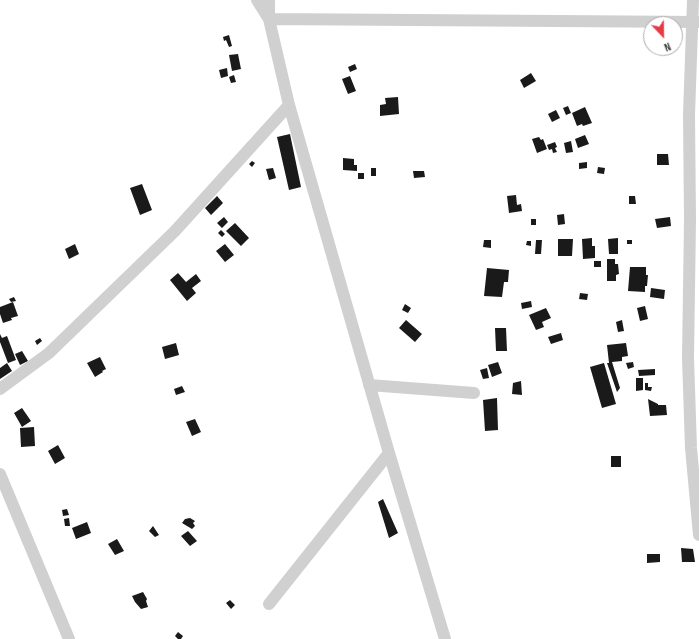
<!DOCTYPE html>
<style>
body{margin:0}
#map{position:relative;width:699px;height:639px;overflow:hidden;background:#fff;font-family:"Sofia Sans Condensed",sans-serif}
canvas{display:block}
.north{position:absolute;left:643px;top:16px;width:40px;height:40px;box-sizing:border-box;background:#fff;border:1px solid #adadad;border-radius:50%;rotate:158deg;font-size:11px;font-weight:700;line-height:16px;text-align:center;color:#333}
.north::after{content:'';display:block;margin:auto;width:14px;height:18px;background:#e63946;clip-path:polygon(50% 0,100% 100%,50% 72%,0 100%)}
</style>
<div id="map">
<canvas width="699" height="639"></canvas>
<div class="north">N</div>
</div>
<script>
const ctx = document.querySelector('canvas').getContext('2d');
ctx.lineJoin = 'round';
function fill(path, color) { ctx.fillStyle = color; ctx.fill(path, 'evenodd'); }
function strokePath(path, color, width, dash) { ctx.strokeStyle = color; ctx.lineWidth = width; ctx.lineCap = dash ? 'butt' : 'round'; ctx.setLineDash(dash || []); ctx.stroke(path); }
fill(new Path2D(`
 M229,35L232,46L229,47L226,40L224,41L223,37Z
 M238,54L241,69L232,71L229,55Z
 M355,64L357,69L350,72L348,67Z
 M227,68L228,76L221,78L219,70Z
 M531,73L536,81L524,88L520,80Z
 M234,75L236,82L231,83L229,77Z
 M350,76L356,91L348,94L342,79Z
 M398,97L399,114L380,116V105L386,104L385,98Z
 M568,106L571,113L566,115L563,108Z
 M585,107L592,123L583,126L582,124L577,126L572,113Z
 M556,110L560,118L552,122L548,114Z
 M290,134L301,187L289,190L277,137Z
 M585,135L589,144L578,148L575,139Z
 M539,137L541,140L543,139L547,149L537,153L532,139Z
 M571,141L573,152L566,153L564,143Z
 M555,142L557,147L555,148L557,152L553,153L552,149L549,150L547,145Z
 M657,154H668L669,165H657Z
 M343,158L354,159V165H357V171L343,170Z
 M252,161L255,163L252,167L249,164Z
 M587,162V168L579,169V163Z
 M598,167L605,168L604,174L597,173Z
 M273,168L276,178L269,180L266,169Z
 M371,168H376V176H371Z
 M413,171H424L425,177L414,178Z
 M358,173H364V179H358Z
 M142,184L152,210L140,215L130,188Z
 M516,195L517,205L521,204L522,211L509,213L507,196Z
 M217,196L223,203L211,215L205,208Z
 M629,196H635L636,204H629Z
 M564,214L565,224L558,225L557,215Z
 M224,217L228,222L222,228L217,223Z
 M670,217L671,226L657,228L655,219Z
 M531,219H536V225H531Z
 M235,223L249,238L241,246L226,231Z
 M221,230L225,234L222,237L218,233Z
 M592,238V246H595V258L583,259L582,239Z
 M618,238V254H609L608,239Z
 M558,239H573L572,256H558Z
 M484,240H491V248L483,247Z
 M536,240H542L541,254H535Z
 M627,240H632V244H627Z
 M527,241H531V246L526,245Z
 M75,244L79,254L69,259L65,249Z
 M225,244L234,255L225,262L216,251Z
 M607,259H615V264H618L619,274L616,275V281H607Z
 M594,261H601V267H594Z
 M630,267H646V275H648L647,286H645V292L628,291Z
 M487,268L509,270L508,282H504L502,297L484,296Z
 M178,273L186,282L196,274L201,281L192,288L196,293L187,301L170,280Z
 M651,288L665,290L664,299L650,297Z
 M580,293L588,294L587,300L579,299Z
 M14,297L16,301L11,302L9,299Z
 M531,301L532,307L522,309L521,303Z
 M13,302L18,316L11,318L12,320L3,323L0,314V307Z
 M405,304L411,308L408,313L402,310Z
 M645,306L648,319L640,321L637,308Z
 M546,308L551,318L542,322L544,327L536,330L529,315Z
 M406,320L422,334L415,342L399,328Z
 M622,320L624,331L618,332L616,322Z
 M495,328H506L507,351H496Z
 M561,333L563,340L551,344L548,337Z
 M0,334L2,338L7,336L16,360L8,363L0,342Z
 M40,338L42,341L37,345L35,341Z
 M176,343L179,355L165,359L162,347Z
 M626,343L628,356L622,357V361L612,362L620,388L617,392L607,363H609L607,345Z
 M22,351L28,361L20,365L15,354Z
 M100,357L106,369L102,371L103,372L95,377L87,363Z
 M498,362L502,373L492,377L488,365Z
 M633,362L634,367L628,369L626,363Z
 M7,363L12,371L0,379V368Z
 M604,363L616,404L602,408L590,367Z
 M487,368L489,378L483,379L480,370Z
 M655,369V375L639,376L638,370Z
 M636,378H643V390L636,391Z
 M521,381L522,395L512,394L513,383Z
 M645,383H648V387H652L651,391L645,390Z
 M182,386L185,392L176,395L174,389Z
 M497,398L498,430L485,431L483,400Z
 M648,399L658,404V405H666L667,415L650,416Z
 M22,408L31,421L22,427L14,413Z
 M195,419L201,432L192,436L186,422Z
 M34,427L35,446L21,447L20,428Z
 M58,445L65,458L55,464L48,451Z
 M611,456H621V467H611Z
 M383,499L398,533L389,538L378,502Z
 M67,509L69,515L63,516L62,510Z
 M69,518L70,526H65L64,519Z
 M190,518L195,521L193,523L195,526L192,529L182,523L185,519Z
 M87,522L91,533L76,539L72,528Z
 M153,526L159,535L155,537L149,531Z
 M188,531L197,541L190,546L181,536Z
 M117,539L124,551L115,555L108,544Z
 M681,548L693,549L695,562H682Z
 M647,554H660V562L647,563Z
 M143,592L147,599L146,601L148,607L141,609L135,602L132,596Z
 M230,600L235,605L231,609L226,603Z
 M178,632L183,636L181,639H178L175,636Z`), '#1a1a1a');
strokePath(new Path2D(`
 M257,0L269,19L699,22
 M269,0V19L289,105L389,453L445,639
 M693,0L689,115L690,220L688,358L691,448L699,535
 M369,385L474,393
 M0,389L49,353L175,231L289,105
 M0,474L69,639
 M269,604L389,453`), '#d0d0d0', 12);
</script>
